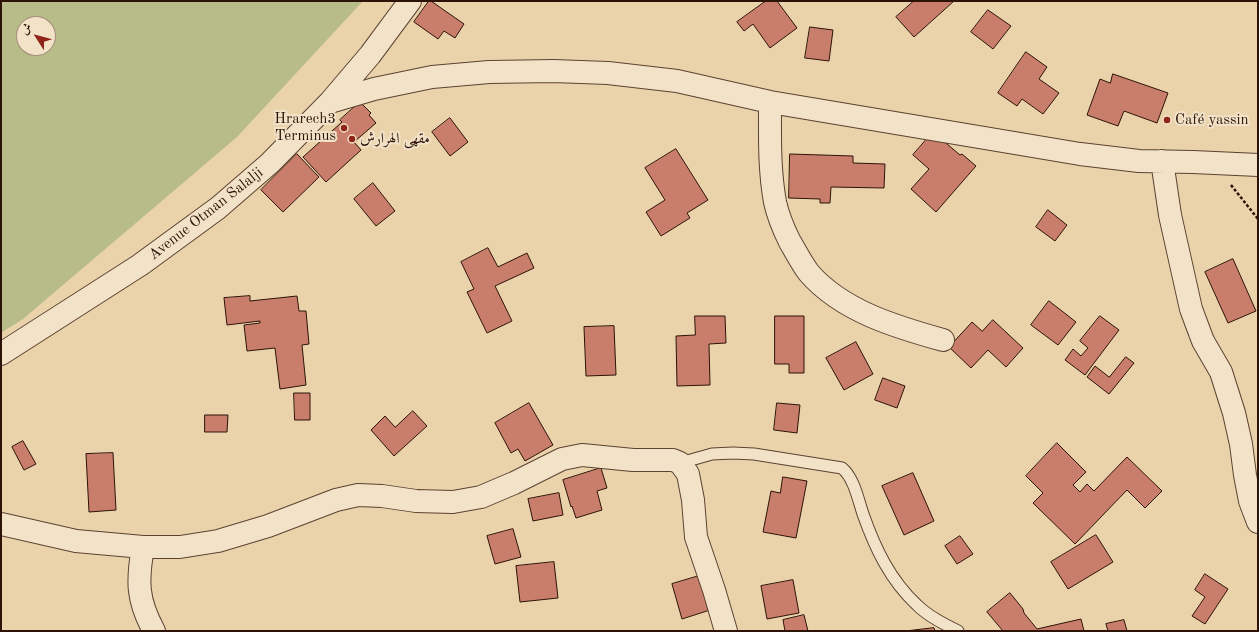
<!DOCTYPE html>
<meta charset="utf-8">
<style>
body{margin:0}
#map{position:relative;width:1259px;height:632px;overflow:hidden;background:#ead3ab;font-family:"Old Standard TT",Amiri,serif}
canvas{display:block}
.frame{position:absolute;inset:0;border:2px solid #2d1207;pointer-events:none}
.north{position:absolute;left:16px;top:16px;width:40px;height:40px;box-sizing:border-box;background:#f1e2c8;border:1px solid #a38f7b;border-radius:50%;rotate:306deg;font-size:11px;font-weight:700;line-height:16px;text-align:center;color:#2d1207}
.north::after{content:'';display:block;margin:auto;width:14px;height:18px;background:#8f2418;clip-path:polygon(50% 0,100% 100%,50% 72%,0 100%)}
</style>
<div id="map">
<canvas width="1259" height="632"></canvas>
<div class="frame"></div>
<div class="north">ش</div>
</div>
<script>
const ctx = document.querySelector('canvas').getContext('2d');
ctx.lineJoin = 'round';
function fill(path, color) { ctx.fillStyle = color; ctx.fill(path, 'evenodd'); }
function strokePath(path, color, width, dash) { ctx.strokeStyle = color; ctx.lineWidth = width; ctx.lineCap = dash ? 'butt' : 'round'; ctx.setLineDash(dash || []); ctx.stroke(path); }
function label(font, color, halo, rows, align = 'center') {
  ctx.font = font + ' "Old Standard TT",Amiri,serif'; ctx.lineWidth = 4; ctx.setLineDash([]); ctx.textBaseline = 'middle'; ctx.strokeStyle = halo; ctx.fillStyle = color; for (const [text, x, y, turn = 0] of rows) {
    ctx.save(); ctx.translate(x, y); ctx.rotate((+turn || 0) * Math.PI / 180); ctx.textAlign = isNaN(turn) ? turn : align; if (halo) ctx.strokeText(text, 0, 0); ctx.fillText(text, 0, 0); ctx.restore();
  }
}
fill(new Path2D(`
 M1,1H363L237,137L23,319L1,333ZM24,24H48V48H24Z`), '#b7bc89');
const building = new Path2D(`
 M429,1H431L464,24L455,38L444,31L438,39L414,22Z
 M766,1H777L797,28L770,48L753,24L744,31L737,22Z
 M914,1H954L914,37L896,17Z
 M988,10L1011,26L993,49L971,32Z
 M810,27L833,30L829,61L805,58Z
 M1026,52L1047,67L1039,79L1059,93L1043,114L1022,99L1017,106L998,93Z
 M1113,74L1168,93L1157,123L1124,111L1118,126L1087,115L1100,79L1110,83Z
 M360,102L371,113L369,115L376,123L354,142L361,150L326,182L303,157L342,122L340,120Z
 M450,118L468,142L450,156L432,132Z
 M933,132L960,155L962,154L976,166L936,212L911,189L929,169L913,155Z
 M676,149L708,200L687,213L690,218L661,236L646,212L665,200L645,168Z
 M297,154L319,177L283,212L261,190Z
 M790,154L853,156V163L885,164L884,188L831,187L830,203H820V199L789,198Z
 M373,183L395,211L376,226L354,199Z
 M1048,210L1067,225L1055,241L1036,227Z
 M488,248L498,267L527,253L534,268L495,286L512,321L487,333L467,292L474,289L461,262Z
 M1233,259L1256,311L1228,323L1205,272Z
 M250,296V301L297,296L299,311H306L309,344L302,345L306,385L280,389L275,348L247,351L244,325L260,323V321L227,325L224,298Z
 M1049,301L1076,322L1058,345L1031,325Z
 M695,316H725L726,343L709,344L710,385L677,386L676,336L695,335Z
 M775,316H804V373H789V364H775Z
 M1100,316L1119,330L1085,375L1065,360L1073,349L1081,356L1088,348L1080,341Z
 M993,320L1023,348L1006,367L988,350L971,368L949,347L972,322L982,331Z
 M614,326L616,375L586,376L584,327Z
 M856,342L873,374L844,390L826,358Z
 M1126,357L1134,363L1109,394L1087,377L1095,366L1109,377Z
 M883,378L905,386L897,408L875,400Z
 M294,393H310V420H295Z
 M529,403L553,445L525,461L518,449L511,453L495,423Z
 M777,403L800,405L797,433L774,430Z
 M413,411L427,426L394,456L371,430L385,416L395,427Z
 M205,415H228L227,432H205Z
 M23,441L36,464L24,470L12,447Z
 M1057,443L1086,472L1073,485L1080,492L1087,484L1094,491L1127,457L1162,491L1145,508L1127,490L1075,544L1033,503L1043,493L1026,476Z
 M113,453L116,510L89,512L86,454Z
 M601,468L607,488L597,491L602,510L576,518L572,506L571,507L563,480Z
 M913,473L934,521L904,535L882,486Z
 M783,477L807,481L796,538L763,532L771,491L780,493Z
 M559,493L563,515L533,521L528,499Z
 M513,529L521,557L495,564L487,536Z
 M1096,535L1113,562L1068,589L1051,562Z
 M960,536L973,554L957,564L945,546Z
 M554,562L558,598L520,602L516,566Z
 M1205,574L1228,589L1205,624L1192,616L1205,597L1195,590Z
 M699,576L710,610L682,619L672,584Z
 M793,580L799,613L767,619L761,586Z
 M1010,593L1023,609L1024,613L1037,629L1081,619L1084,631H1003L987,612Z
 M804,615L808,631H785L783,620Z
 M1124,620L1127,631H1108L1106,624Z
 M934,628L935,631H906Z`);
fill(building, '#c97e6b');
strokePath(building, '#2d1207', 1);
const lane = new Path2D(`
 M680,463L712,454L733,453L754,454L842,468C854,478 858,499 863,514C875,548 890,580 917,605C928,616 944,624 958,631`);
const street = new Path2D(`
 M330,102L374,89L432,77L489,72L553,71L608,73L677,81L770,102L1080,154L1139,161L1193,162L1258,165
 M770,102C770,136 769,169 775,202C778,216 784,230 790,242C796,252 802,264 809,273C842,311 896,327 943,340
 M1162,161L1170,215L1191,309L1203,341L1221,372L1234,413L1241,444L1245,475L1250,501L1258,522
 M1,354L140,265L218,208L270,163L330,102L370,55L410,1
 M1,524L76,541L143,547H180L218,541L268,526L336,500L358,495L382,496L416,501L453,502L481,497L514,483L562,459L582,455L633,460H673L680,463L688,474L693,500L696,537L714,590L726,631
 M143,547C137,581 137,600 154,631`);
strokePath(lane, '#5c4230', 13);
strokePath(street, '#5c4230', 24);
strokePath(new Path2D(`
 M1231,185L1258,219`), '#2d1207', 2.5, [3, 2]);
strokePath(lane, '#f1e2c8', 11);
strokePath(street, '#f1e2c8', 22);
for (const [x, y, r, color] of [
 [1167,120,4,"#8f2418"],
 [344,128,4,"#8f2418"],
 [352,139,4,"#8f2418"]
]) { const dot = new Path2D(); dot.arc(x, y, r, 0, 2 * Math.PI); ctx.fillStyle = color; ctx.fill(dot); strokePath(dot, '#f1e2c8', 1.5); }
label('15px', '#2d1207', '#f1e2c8', [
 ["Hrarech3",336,119,"right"],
 ["Terminus",336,136,"right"],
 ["Café yassin",1175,120],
 ["مقهى الهرارش",360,139]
], 'left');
label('15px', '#2d1207', '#f1e2c8', [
 ["Avenue Otman Salalji",206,214,-38]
]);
</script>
